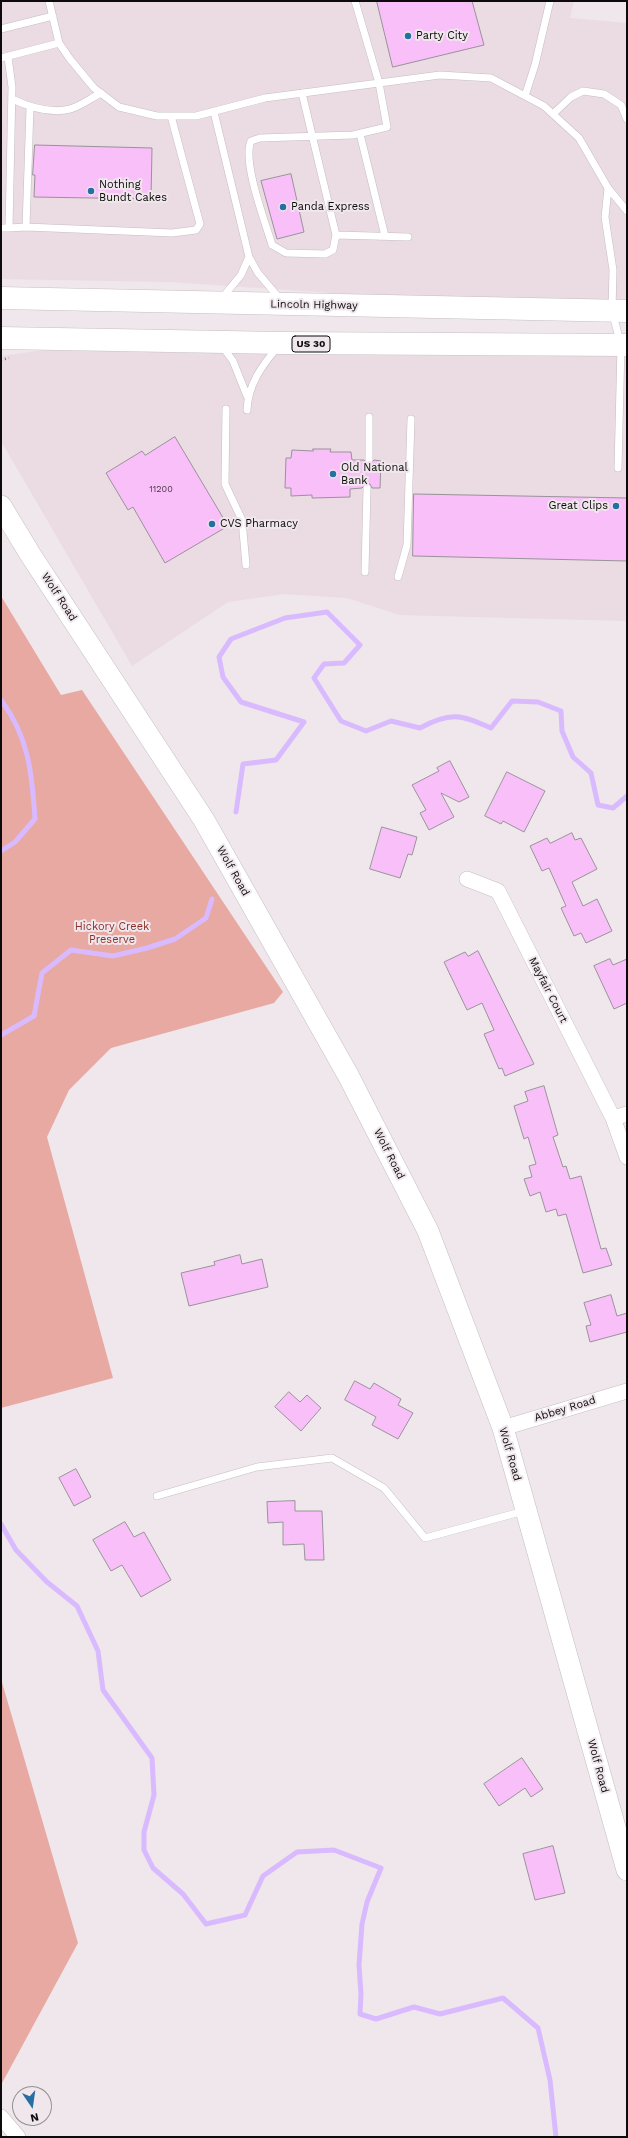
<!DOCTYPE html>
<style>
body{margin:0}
#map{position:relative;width:628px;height:2138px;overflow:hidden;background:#efe7eb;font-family:"Work Sans",sans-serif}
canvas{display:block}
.frame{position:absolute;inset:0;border:2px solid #0d0a0c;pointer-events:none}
.north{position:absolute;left:12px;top:2086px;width:40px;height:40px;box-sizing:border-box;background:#efe7eb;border:1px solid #958f92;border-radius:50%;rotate:167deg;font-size:11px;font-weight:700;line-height:16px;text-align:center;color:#0d0a0c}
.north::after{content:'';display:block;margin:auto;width:14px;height:18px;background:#276fa3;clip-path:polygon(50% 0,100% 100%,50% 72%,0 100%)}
</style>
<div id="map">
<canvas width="628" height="2138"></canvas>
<div class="frame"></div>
<div class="north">N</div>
</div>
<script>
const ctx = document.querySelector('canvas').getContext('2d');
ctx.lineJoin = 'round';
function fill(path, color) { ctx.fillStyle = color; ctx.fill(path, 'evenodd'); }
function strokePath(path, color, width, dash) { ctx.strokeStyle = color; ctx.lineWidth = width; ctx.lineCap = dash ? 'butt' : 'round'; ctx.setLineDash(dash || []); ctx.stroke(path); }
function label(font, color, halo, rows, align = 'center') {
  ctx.font = font + ' "Work Sans",sans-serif'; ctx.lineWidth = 4; ctx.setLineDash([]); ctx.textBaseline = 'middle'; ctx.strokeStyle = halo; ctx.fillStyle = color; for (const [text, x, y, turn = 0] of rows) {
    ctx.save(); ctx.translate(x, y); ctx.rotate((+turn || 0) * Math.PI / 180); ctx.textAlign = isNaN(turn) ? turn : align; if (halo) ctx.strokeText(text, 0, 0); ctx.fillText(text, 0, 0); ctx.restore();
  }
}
fill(new Path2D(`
 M1,1H574L570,18L627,23V301L362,295L171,282L1,279Z
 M44,350L346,355L627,356V621L400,615L347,598L284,594L228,602L132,666L1,441V356Z`), '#ebdbe3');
fill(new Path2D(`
 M1,596L61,695L82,690L283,992L274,1003L111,1048L69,1090L47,1137L113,1378L1,1408Z
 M1,1679L78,1943L1,2085Z`), '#e7a9a1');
strokePath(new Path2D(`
 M1,700C29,737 32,774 35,819L15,842L1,851
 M236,812L243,764L276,760L304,722L241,702L223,677L219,657L231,639L285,618L327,612L360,645L344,663L324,664L314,678L341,721L366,731L391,721L420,728C451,711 461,715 491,728L512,701L538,702L561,711L562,731L573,757L591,773L598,805L613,808L627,796
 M1,1035L34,1016L42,973L71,950L113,956L147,948L175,939L206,918L212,899
 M1,1524L16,1550L47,1582L77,1606L98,1651L103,1690L152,1758L154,1795L144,1832V1850L153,1868L183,1894L206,1924L245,1915L263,1876L297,1852L334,1850L381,1868L367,1902L362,1924L359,1965L361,1994L360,2014L376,2019L414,2007L440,2014L503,1998L538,2028L550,2080L556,2137`), '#d9baff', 5);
const building = new Path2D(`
 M377,1H472L484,45L393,67Z
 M35,145L152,148L151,199L34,197L35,175H33Z
 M291,174L304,232L277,239L261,181Z
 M175,437L228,526L165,563L133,507L128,510L106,473L142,451L145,455Z
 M313,449H331L330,452H351L352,460H364L369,465L374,460L381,461L380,488H372L370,484L367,483L362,488L350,489V497L312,498V495L291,496V488H285L286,458H291L292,450L313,451Z
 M414,494L627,498V561L413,556Z
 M450,761L469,797L459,802L441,793L454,817L429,830L420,813L426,810L412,785L439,771L437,768Z
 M507,772L545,791L524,832L503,821L501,824L485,816Z
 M382,827L417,837L412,855L408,854L400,878L370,869Z
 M572,833L575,840L581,838L597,869L572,882L583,906L597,899L612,931L586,943L581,933L574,936L561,908L566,906L549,868L542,871L530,846L547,838L550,843Z
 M478,951L534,1064L505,1076L502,1068L499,1069L484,1034L494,1030L482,1003L467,1010L444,962L465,952L468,956Z
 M610,959L613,965L627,959V1003L614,1009L594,966Z
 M544,1086L558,1135L553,1137L563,1167L566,1166L570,1179L581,1176L601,1249L606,1248L612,1265L583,1273L566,1214L558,1216L556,1209L546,1212L540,1192L530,1196L524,1179L532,1177L529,1166L536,1164L528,1137L524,1139L514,1106L528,1101L525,1092Z
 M240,1255L242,1264L262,1259L268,1287L189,1306L181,1273L215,1265L214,1262Z
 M611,1295L617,1316L627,1313V1332L590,1342L586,1326L591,1325L584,1303Z
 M355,1381L370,1389L374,1383L401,1399L398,1405L413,1413L398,1439L372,1425L376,1417L345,1400Z
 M289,1392L300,1402L307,1395L321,1408L301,1431L275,1407Z
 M76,1469L91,1497L74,1506L59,1478Z
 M295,1501V1511H322L324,1560H305L304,1544L283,1545V1522L268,1523L267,1502Z
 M125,1522L134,1537L144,1532L171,1580L141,1597L122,1565L111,1571L93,1540Z
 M522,1758L543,1789L531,1797L525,1788L499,1806L484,1784Z
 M553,1846L565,1893L535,1900L523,1854Z`);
fill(building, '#f8bff9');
strokePath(building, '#999399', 1);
const lane = new Path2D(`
 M49,1L59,43L70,59L94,88L119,107L157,116H196L265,98L440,75L491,78L544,106L579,138L608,188L627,211
 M1,29L53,16
 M1,58L59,43
 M302,93L336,235L408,237
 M525,96L535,65L550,1
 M12,99C29,107 50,114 70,109C81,106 91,98 101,93
 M214,112L249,257L258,273L280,299
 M553,114L571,97L583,91L604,94L621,105L627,119
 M360,134L385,236
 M608,188L605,217L613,270L612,311L621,345L618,468
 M26,227L30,108
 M1,228H9L12,87L8,57
 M9,228L26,227L172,233L196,230L200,224L171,116
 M336,235L333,250L325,254L286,253L272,245C265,221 242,162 251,141L260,138L353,135L387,127L379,83L355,1
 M222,298L241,275L249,257
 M222,346L233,361L247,396
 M226,409L225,484L242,520L246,565
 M247,410C248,385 262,365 278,347
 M369,460V417
 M365,572L367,488
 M398,577L407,545L411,419
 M157,1496L257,1467L332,1458L384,1488L425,1538L524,1511`);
const street = new Path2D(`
 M467,879L498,891L613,1118L627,1157
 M613,1118L627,1114
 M503,1428L627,1391
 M1,2117L18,2137`);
const secondary = new Path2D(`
 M1,506L30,554L204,820L348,1075L428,1231L503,1428L627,1870`);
const primary = new Path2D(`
 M1,298L627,311
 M1,338L282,343L627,345`);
strokePath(lane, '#c5bec2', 8);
strokePath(street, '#c5bec2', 16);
strokePath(secondary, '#c5bec2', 22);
strokePath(primary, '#c5bec2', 23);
strokePath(new Path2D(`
 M1,360L9,358`), '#767073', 2.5, [1, 3]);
strokePath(lane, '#fff', 7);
strokePath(street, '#fff', 15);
strokePath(secondary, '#fff', 21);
strokePath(primary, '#fff', 22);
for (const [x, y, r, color] of [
 [408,36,4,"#276fa3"],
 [91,191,4,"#276fa3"],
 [283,207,4,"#276fa3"],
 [333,474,4,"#276fa3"],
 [616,506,4,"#276fa3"],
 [212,524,4,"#276fa3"]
]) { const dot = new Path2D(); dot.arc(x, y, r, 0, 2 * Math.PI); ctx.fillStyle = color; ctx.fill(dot); strokePath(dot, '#efe7eb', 1.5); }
label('9px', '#483747', null, [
 ["11200",161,489]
]);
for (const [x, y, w] of [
 [311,344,38]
]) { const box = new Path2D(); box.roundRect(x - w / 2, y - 8, w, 16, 3); ctx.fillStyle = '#efe7eb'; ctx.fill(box); strokePath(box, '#0d0a0c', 1); }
label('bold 10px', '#0d0a0c', null, [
 ["US 30",311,344]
]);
label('11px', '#0d0a0c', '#efe7eb', [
 ["Party City",416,36],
 ["Nothing",99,185],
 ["Bundt Cakes",99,198],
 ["Panda Express",291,207],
 ["Old National",341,468],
 ["Bank",341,481],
 ["Great Clips",608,506,"right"],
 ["CVS Pharmacy",220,524]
], 'left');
label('11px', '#0d0a0c', '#efe7eb', [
 ["Lincoln Highway",314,305,1],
 ["Wolf Road",59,597,57],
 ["Wolf Road",233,871,61],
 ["Mayfair Court",548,990,63],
 ["Wolf Road",389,1154,63],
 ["Abbey Road",565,1409,-17],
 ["Wolf Road",510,1454,74],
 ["Wolf Road",598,1766,75]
]);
label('11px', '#8e2f2b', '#efe7eb', [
 ["Hickory Creek",112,927],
 ["Preserve",112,940]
]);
</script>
